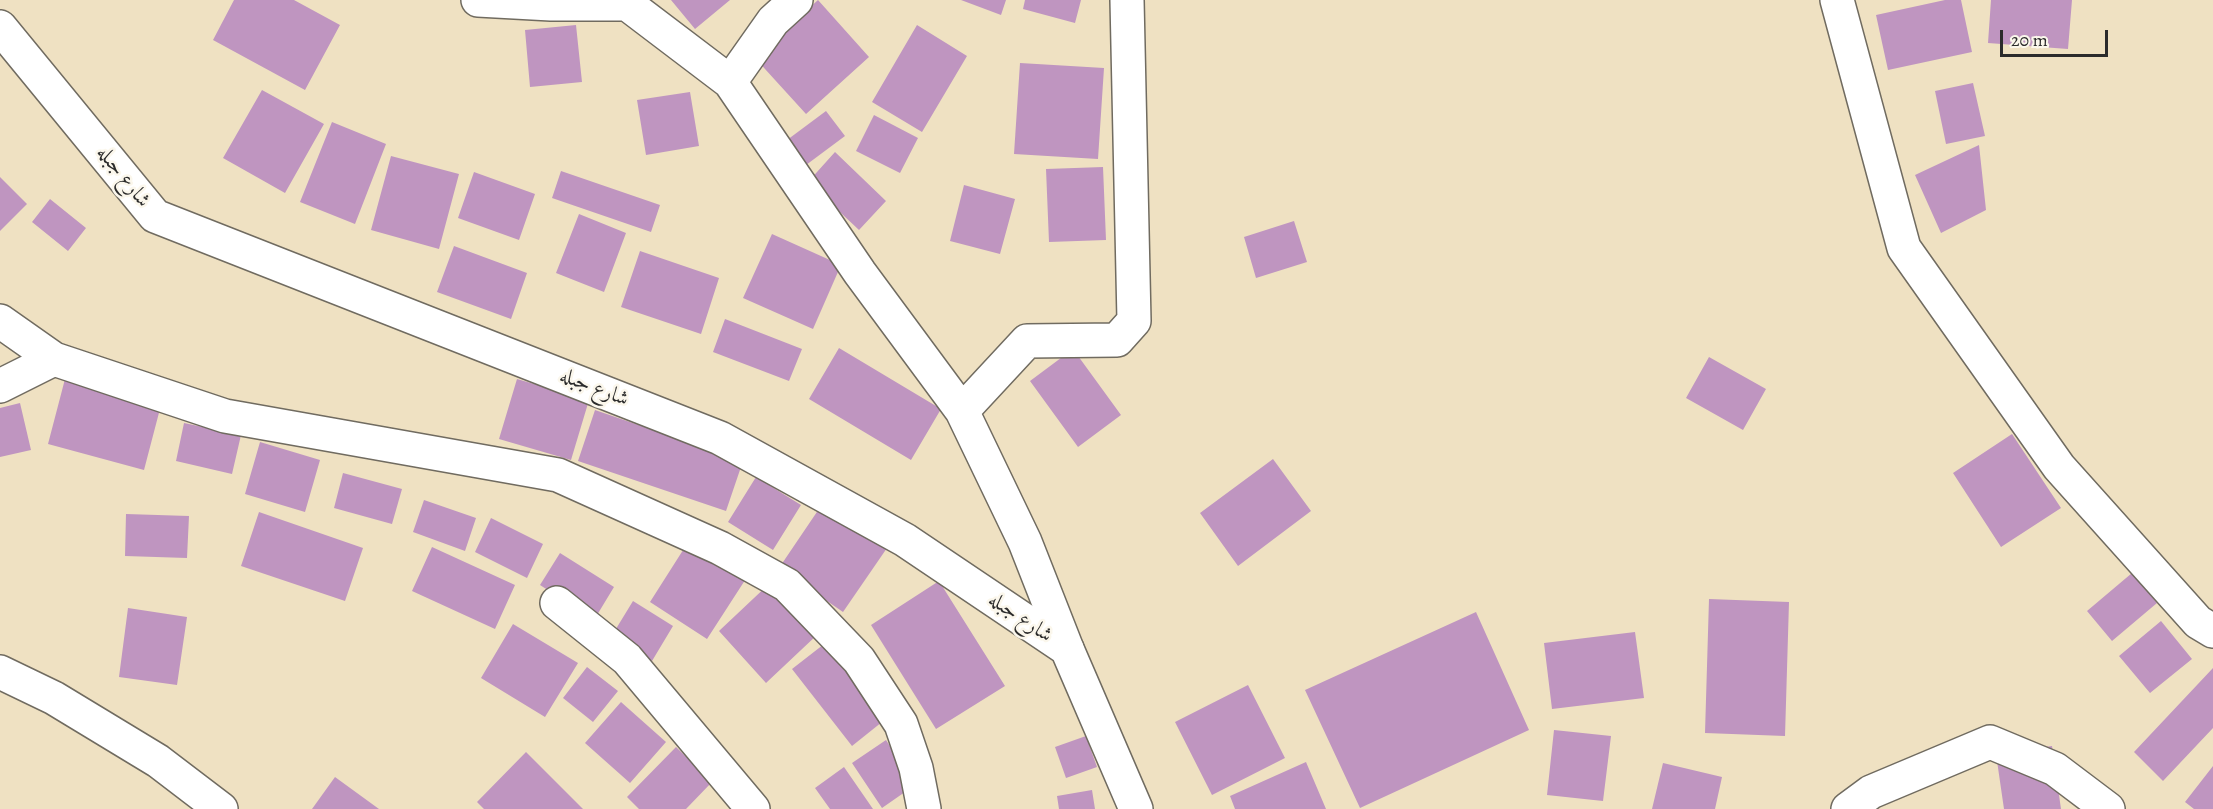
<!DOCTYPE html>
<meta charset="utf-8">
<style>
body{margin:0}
#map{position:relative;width:2213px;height:809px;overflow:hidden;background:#efe1c2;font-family:Alegreya,serif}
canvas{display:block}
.scale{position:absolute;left:2000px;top:30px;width:108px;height:27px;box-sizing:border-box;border:3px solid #2b2b2b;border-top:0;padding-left:8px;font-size:18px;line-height:21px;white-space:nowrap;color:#2b2b2b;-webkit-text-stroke:4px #fbf7ec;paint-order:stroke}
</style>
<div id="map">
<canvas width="2213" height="809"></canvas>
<div class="scale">20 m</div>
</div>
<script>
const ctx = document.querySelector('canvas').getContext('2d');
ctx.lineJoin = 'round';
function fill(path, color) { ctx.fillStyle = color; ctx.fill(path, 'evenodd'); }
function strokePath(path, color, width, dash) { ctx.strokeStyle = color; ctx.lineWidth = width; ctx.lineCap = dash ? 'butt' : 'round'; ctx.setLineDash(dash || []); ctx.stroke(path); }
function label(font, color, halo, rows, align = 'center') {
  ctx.font = font + ' Alegreya,Amiri,serif'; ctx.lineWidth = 5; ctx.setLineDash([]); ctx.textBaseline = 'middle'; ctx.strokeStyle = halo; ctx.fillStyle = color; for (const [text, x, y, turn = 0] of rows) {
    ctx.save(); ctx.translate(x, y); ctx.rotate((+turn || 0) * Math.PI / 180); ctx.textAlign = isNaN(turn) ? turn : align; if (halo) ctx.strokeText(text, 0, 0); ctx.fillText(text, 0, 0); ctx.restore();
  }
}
fill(new Path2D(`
 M234,0H294L340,25L305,90L213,40Z
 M671,0H730L695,29Z
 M818,0L869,57L806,114L755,58Z
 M961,0H1006L1001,15Z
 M1025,0H1081L1075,23L1023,9Z
 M1945,0H1961L1972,52L1888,70L1876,15Z
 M1991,0H2072L2068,49L1988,43Z
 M576,25L582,82L530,87L525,30Z
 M917,25L967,56L922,132L872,102Z
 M1020,63L1104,68L1098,159L1014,154Z
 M1973,83L1985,136L1946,144L1935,91Z
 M262,90L324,124L285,193L223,158Z
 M690,92L699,146L646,155L637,100Z
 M826,111L845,136L802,168L783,143Z
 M874,115L918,138L900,173L856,151Z
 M332,122L386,144L355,224L300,202Z
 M1979,145L1986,210L1941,233L1915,175Z
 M835,152L886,201L859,230L808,182Z
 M391,156L459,174L439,249L371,230Z
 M1103,167L1106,240L1049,242L1046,169Z
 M561,171L660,205L651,232L552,198Z
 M474,172L535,194L519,240L458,218Z
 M0,177L27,204L0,231Z
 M964,185L1015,199L1000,254L950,241Z
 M50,199L86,228L68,251L32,222Z
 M579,214L626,233L604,292L556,273Z
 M1294,221L1307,262L1256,278L1244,237Z
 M772,234L841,265L813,329L743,298Z
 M454,246L527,273L511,319L437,292Z
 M640,251L719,278L701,334L621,307Z
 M725,319L802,349L789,381L713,352Z
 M839,348L941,409L911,460L809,399Z
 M1073,349L1121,415L1078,447L1030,381Z
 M1709,357L1766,389L1743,430L1686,398Z
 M65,379L161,405L144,470L48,444Z
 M517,379L589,400L571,460L499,439Z
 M20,403L31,450L0,457V408Z
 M595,410L743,461L726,511L578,461Z
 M184,423L241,435L232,474L176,461Z
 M2012,434L2061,508L2001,547L1953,473Z
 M260,442L320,460L305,512L245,494Z
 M1273,459L1311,511L1238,566L1200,513Z
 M343,473L402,489L392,524L334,508Z
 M756,477L801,505L773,550L728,522Z
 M424,500L476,518L465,551L413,532Z
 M823,503L887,548L843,612L779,568Z
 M259,512L363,548L345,601L241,566Z
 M126,514L189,516L187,558L125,556Z
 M491,518L543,544L527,578L475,552Z
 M692,536L749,574L707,639L650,602Z
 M432,547L515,585L495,629L412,591Z
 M560,553L614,587L594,620L540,585Z
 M2132,573L2157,603L2112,641L2087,611Z
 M939,581L1005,686L936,729L871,625Z
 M771,582L818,634L766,683L719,631Z
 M1709,599L1789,602L1785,736L1705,733Z
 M633,601L673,626L652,661L611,637Z
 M128,608L187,617L177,685L119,677Z
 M1476,612L1529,730L1360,808L1305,690Z
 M2161,621L2192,659L2150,693L2119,656Z
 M513,624L578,663L545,717L481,678Z
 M1635,632L1644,698L1552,709L1544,643Z
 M828,641L887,718L852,746L792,669Z
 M587,667L618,691L593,722L563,698Z
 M2213,668V728L2163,781L2134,752Z
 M1248,685L1285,758L1212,795L1175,722Z
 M621,702L666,742L630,783L585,743Z
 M1554,730L1611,736L1603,801L1547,795Z
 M1086,736L1097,767L1066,778L1055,747Z
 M886,740L915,785L882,808L852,763Z
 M2052,746L2061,809H2004L1996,754Z
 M676,747L712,782L686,809H639L627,797Z
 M526,752L583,809H484L477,802Z
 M1306,762L1326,809H1235L1230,796Z
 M1663,763L1722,777L1715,809H1652Z
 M2213,766V809H2194L2185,802Z
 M844,767L873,809H830L815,788Z
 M335,777L379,809H312Z
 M1092,790L1095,809H1059L1057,796Z`), '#bf95c0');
const minor = new Path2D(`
 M478,0L551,4H624
 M622,0L730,82
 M796,0L773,21L730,82L860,273L962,411L1025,542L1067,649
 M1837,0L1904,248L2059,467L2198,622L2213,631
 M0,321L54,359L225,416L558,475L720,548L787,585L859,660L901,724L916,768L924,809
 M0,386L54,359
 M962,411L1027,341L1117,340L1134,321L1127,0
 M557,603L627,659L753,809
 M0,672L54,698L158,761L221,809
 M1848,809L1871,792L1990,742L2055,769L2108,809`);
const major = new Path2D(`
 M0,27L155,216L720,438L905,540L1067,649L1136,809`);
strokePath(minor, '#706b60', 36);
strokePath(major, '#706b60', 36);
strokePath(minor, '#fff', 33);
strokePath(major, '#fff', 33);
label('21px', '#2b2b2b', '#fbf7ec', [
 ["شارع جبله",123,177,51],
 ["شارع جبله",594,388,21],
 ["شارع جبله",1020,618,34]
]);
</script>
